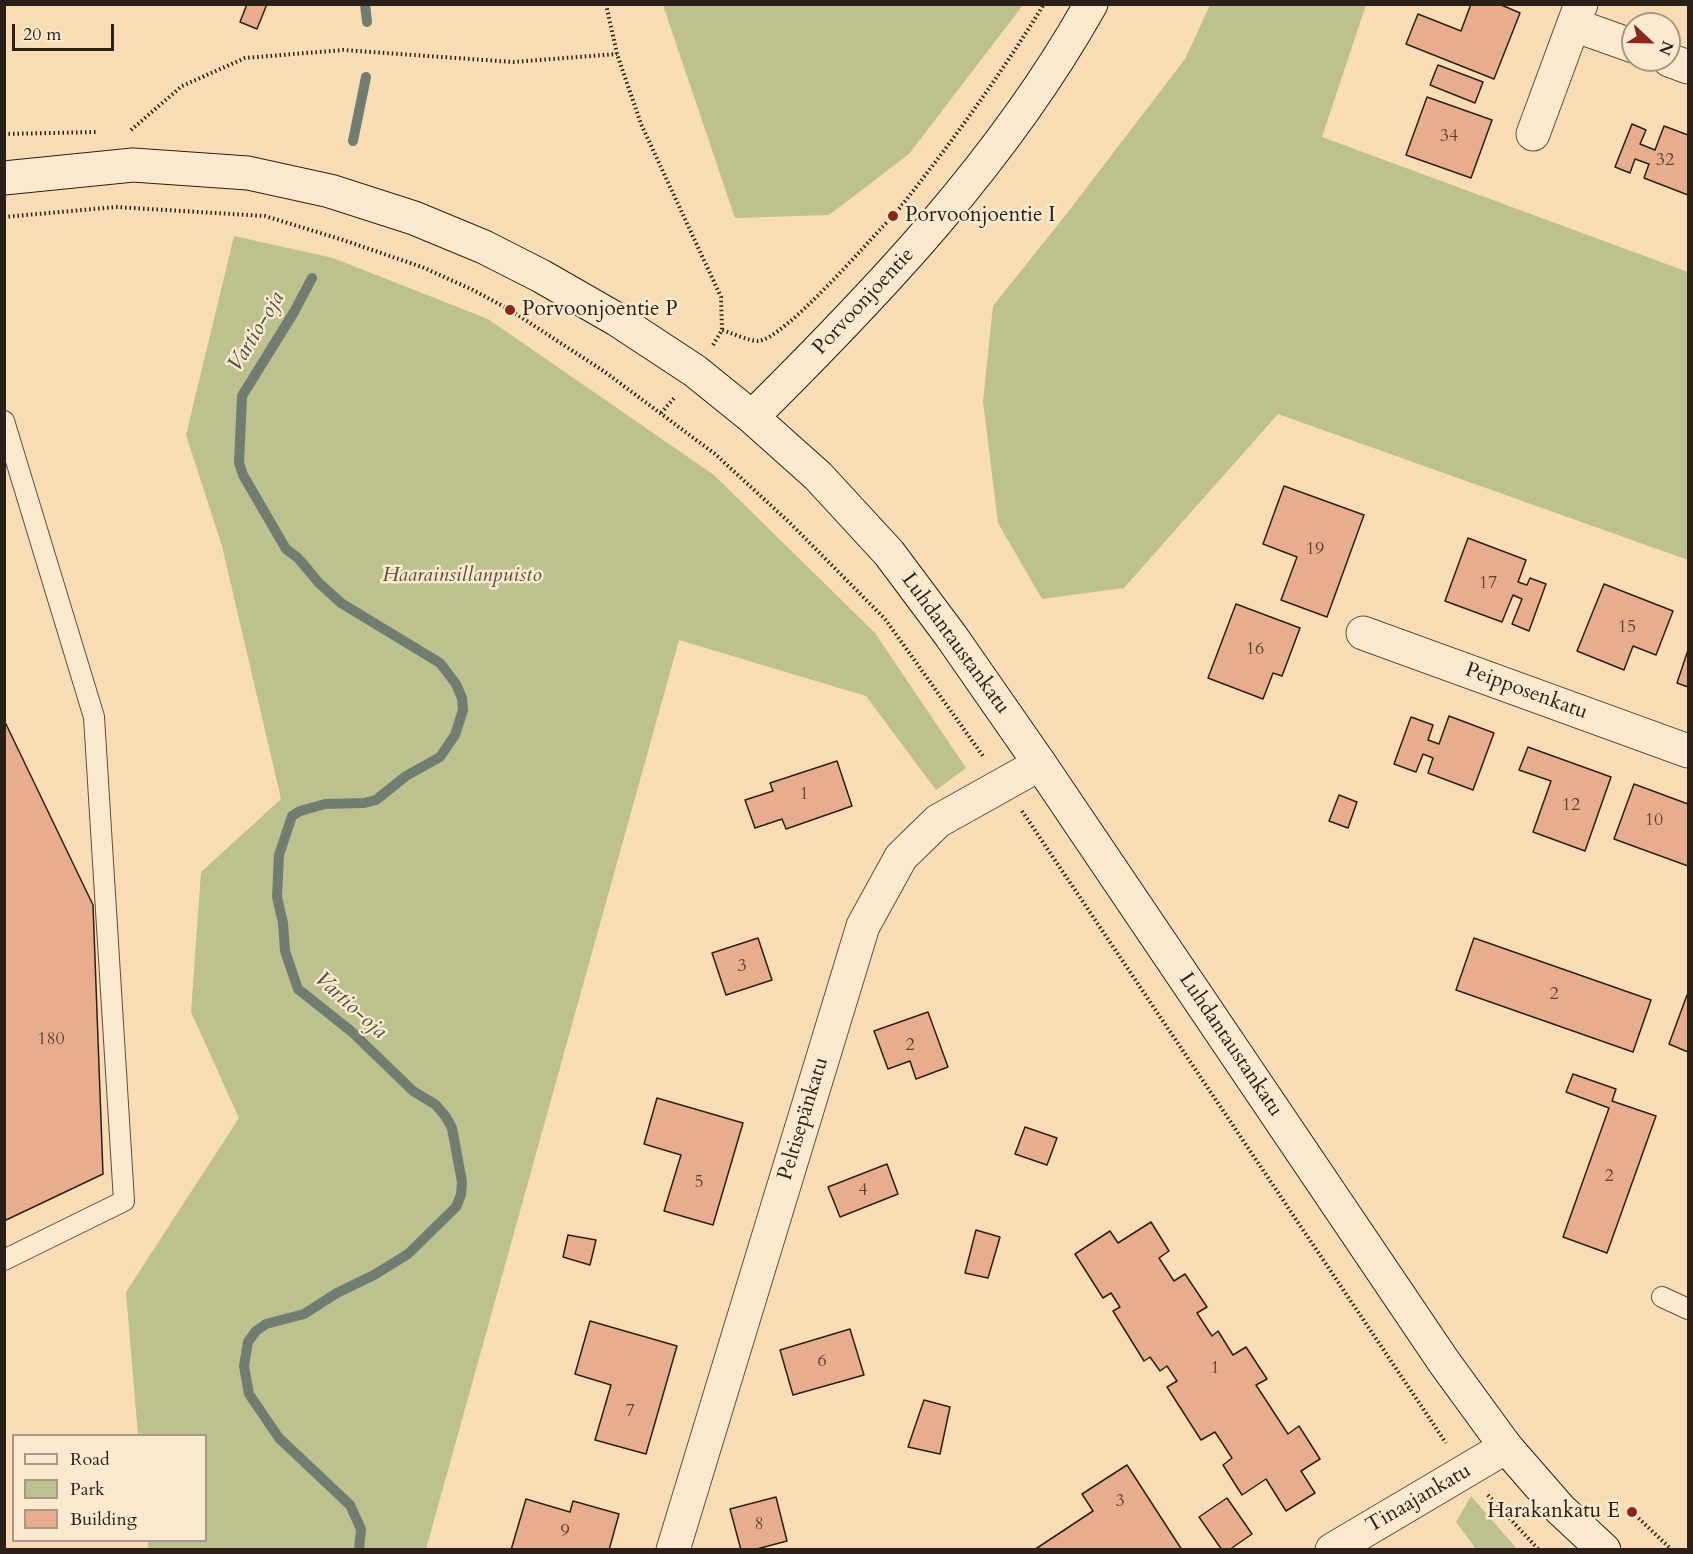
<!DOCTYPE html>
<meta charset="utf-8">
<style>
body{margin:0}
#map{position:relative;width:1693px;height:1554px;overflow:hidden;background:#f8ddb4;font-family:Cardo,serif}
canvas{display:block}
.frame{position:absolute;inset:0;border:6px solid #2a2018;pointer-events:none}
.legend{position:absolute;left:12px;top:1434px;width:195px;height:108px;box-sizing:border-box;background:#fae9ce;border:2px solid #a79985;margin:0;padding:8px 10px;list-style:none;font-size:18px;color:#2a2018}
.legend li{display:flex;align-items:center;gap:12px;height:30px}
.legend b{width:30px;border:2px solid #a79985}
.north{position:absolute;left:1621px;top:12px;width:60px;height:60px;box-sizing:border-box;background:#fae9ce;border:2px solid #a79985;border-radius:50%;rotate:112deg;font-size:16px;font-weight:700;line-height:24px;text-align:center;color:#2a2018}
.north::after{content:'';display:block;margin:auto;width:21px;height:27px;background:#8f2418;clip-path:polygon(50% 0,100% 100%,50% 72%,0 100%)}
.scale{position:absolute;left:12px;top:24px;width:102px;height:27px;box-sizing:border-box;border:3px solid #2a2018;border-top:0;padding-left:8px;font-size:18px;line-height:21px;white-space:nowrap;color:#2a2018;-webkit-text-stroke:4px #fae9ce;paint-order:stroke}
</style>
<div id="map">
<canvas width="1693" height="1554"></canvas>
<div class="frame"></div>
<ul class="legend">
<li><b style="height:8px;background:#fae9ce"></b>Road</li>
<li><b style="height:16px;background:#bdc18d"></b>Park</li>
<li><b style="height:16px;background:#e8ad8d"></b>Building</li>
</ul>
<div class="north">N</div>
<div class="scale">20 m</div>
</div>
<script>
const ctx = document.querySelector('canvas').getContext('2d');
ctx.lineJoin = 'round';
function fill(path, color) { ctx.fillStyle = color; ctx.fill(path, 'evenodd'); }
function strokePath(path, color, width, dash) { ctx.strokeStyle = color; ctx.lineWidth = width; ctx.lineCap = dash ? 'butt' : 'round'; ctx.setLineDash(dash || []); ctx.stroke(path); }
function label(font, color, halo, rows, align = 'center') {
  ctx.font = font + ' Cardo,serif'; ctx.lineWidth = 5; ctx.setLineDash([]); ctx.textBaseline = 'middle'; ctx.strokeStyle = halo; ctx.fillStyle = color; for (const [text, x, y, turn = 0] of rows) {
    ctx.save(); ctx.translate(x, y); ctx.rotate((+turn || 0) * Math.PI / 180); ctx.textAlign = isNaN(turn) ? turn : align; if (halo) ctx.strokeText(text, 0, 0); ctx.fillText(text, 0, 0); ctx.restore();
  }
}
fill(new Path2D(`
 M663,5V4L1023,5L909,154L829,215L735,218Z
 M1210,5H1366L1322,137L1688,272V560L1278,414L1124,588L1042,599L998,523L983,401L993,306L1068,212L1185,59Z
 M234,236L333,258L488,319L714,475L875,633L966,768L936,790L866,696L679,640L426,1549H148V1541L206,1540V1436L138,1435L126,1292L239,1118L191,1012L201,872L281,799L222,546L186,435Z
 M1471,1496L1517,1549H1476L1456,1522Z`), '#bdc18d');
strokePath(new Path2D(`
 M365,4L367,22
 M353,141L366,77
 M312,278L294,312L242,396L239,463L243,475L286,549L298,558L319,583L341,603L440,663L456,684L462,698L463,710L455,735L440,757L406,776L376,800L364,803L325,804L300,811L292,816L279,855L277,897L283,923L285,951L298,989L352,1032L413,1091L436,1105L446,1117L452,1128L462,1182L461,1195L456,1207L408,1254L374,1275L337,1293L304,1314L266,1324L256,1331L248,1342L244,1366L249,1394L279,1438L350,1505L361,1529L359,1550`), '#6f7e71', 10);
const building = new Path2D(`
 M247,4H267L257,29L240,22Z
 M1471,4H1499L1520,13L1494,79L1406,44L1418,14L1461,31Z
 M1438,65L1483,82L1475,103L1430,85Z
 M1427,97L1492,120L1471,178L1406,155Z
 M1632,124L1646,130L1640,144L1655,150L1664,126L1688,135V195L1644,178L1649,164L1635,159L1630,173L1615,167Z
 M1284,486L1364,515L1327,617L1281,600L1297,557L1263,544Z
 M1468,538L1526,560L1518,582L1527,585L1530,578L1546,584L1529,631L1512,624L1522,599L1513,595L1502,622L1445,601Z
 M1604,584L1673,611L1656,655L1633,646L1624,670L1577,651Z
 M1236,604L1300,628L1282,676L1273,673L1263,699L1208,678Z
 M1688,650V687L1677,683Z
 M1449,716L1494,733L1473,790L1428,773L1433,758L1423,754L1416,772L1394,764L1411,717L1433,725L1428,740L1439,744Z
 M4,720L93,905L103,1174L4,1221Z
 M1528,747L1611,777L1585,851L1533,832L1551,781L1519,770Z
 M837,761L852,806L786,829L782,819L755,828L745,800L773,791L770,783Z
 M1634,784L1688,804V866L1614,839Z
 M1339,795L1357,802L1348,828L1329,821Z
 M758,938L772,980L726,995L712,953Z
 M1474,938L1651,1000L1633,1052L1456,990Z
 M1687,995H1688V1052L1669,1044Z
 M928,1012L948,1067L916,1079L910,1061L888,1069L874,1031Z
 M1573,1074L1616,1089L1612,1101L1656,1116L1607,1253L1563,1237L1609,1108L1566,1092Z
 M657,1098L743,1123L713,1225L664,1211L681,1155L644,1144Z
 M1025,1127L1057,1138L1047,1165L1015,1154Z
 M887,1164L898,1194L840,1217L828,1187Z
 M1151,1222L1169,1251L1159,1258L1174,1281L1185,1274L1207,1307L1197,1313L1212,1336L1218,1331L1233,1355L1246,1347L1267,1379L1256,1385L1288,1434L1299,1426L1320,1459L1301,1471L1315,1493L1286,1511L1266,1479L1242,1495L1223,1465L1232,1458L1215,1432L1201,1440L1167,1387L1177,1381L1167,1366L1160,1371L1150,1357L1144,1361L1113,1311L1120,1307L1111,1293L1103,1298L1075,1254L1110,1231L1118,1243Z
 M976,1230L1000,1237L988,1278L965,1273Z
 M568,1235L596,1240L590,1265L563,1257Z
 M590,1321L677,1346L646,1454L595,1440L611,1385L575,1374Z
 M850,1329L864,1375L793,1395L780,1350Z
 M924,1400L950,1407L940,1454L908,1447Z
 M1127,1465L1182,1550H1034L1093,1511L1082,1494Z
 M776,1497L787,1541L753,1550H741L730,1509Z
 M1227,1498L1252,1534L1229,1550H1222L1199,1517Z
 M526,1499L570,1512L573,1501L619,1514L609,1550H511Z`);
fill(building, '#e8ad8d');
strokePath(building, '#2a2018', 1.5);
const lane = new Path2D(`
 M4,421L94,717L124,1201L4,1260
 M1662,1297L1688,1309`);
const street = new Path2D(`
 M1574,25L1633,46
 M1669,60L1688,67
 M1533,134L1581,4
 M1363,633L1688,751
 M673,1550L863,926L901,857L938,821L1040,764
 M1332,1550L1506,1447`);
const secondary = new Path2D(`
 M4,178L133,165L248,173L330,191L414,218L484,247L541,276L616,319L695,371L752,417L818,476L889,553L951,636L1040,764L1444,1362L1506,1447L1560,1509L1604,1550
 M752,417C879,291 1003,161 1091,4`);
strokePath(lane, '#5e4f3f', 22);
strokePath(street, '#5e4f3f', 35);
strokePath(secondary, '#2a2018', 35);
strokePath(new Path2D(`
 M606,4L617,54L641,124L721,297L722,330
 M131,130L182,86L245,58L343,50L513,62L617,54
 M4,134L96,132
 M899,209C951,143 1000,76 1044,4
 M4,217L116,207L265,216L343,240L422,267L473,290L510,310L605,372L715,454L790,523L885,619L983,756
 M713,345L722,330C731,333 750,341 758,341C784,339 866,244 888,221
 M661,413L675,397
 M1022,811L1446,1443
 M1488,1495L1539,1550
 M1632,1512L1672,1550`), '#2a2018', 4, [1.5, 3]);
strokePath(lane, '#fae9ce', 20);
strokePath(street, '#fae9ce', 33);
strokePath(secondary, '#fae9ce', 33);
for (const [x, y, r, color] of [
 [893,216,6,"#8f2418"],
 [510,310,6,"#8f2418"],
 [1632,1512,6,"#8f2418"]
]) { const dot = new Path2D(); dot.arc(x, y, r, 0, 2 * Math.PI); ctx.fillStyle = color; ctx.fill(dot); strokePath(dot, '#fae9ce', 2); }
label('18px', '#5a4335', null, [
 ["34",1449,137],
 ["32",1665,161],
 ["19",1315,550],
 ["17",1488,584],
 ["15",1627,628],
 ["16",1255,650],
 ["1",804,795],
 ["12",1571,806],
 ["10",1654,821],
 ["3",742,967],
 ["2",1554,995],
 ["180",51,1040],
 ["2",910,1046],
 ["2",1609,1177],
 ["5",699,1183],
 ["4",863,1191],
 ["6",822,1362],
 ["1",1215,1369],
 ["7",630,1412],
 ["3",1120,1502],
 ["8",759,1525],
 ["9",565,1532]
]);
label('21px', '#2a2018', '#fae9ce', [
 ["Porvoonjoentie I",905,216],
 ["Porvoonjoentie P",522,310],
 ["Harakankatu E",1620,1512,"right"]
], 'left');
label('21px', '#2a2018', '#fae9ce', [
 ["Porvoonjoentie",864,302,-47],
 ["Luhdantaustankatu",955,644,54],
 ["Peipposenkatu",1526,692,20],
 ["Luhdantaustankatu",1230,1045,56],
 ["Peltisepänkatu",804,1119,-73],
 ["Tinaajankatu",1419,1499,-30]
]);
label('italic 21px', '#56503b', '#fae9ce', [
 ["Haarainsillanpuisto",462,576]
]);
label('italic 22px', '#4c4f44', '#fae9ce', [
 ["Vartio-oja",257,332,-59],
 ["Vartio-oja",350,1006,42]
]);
</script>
